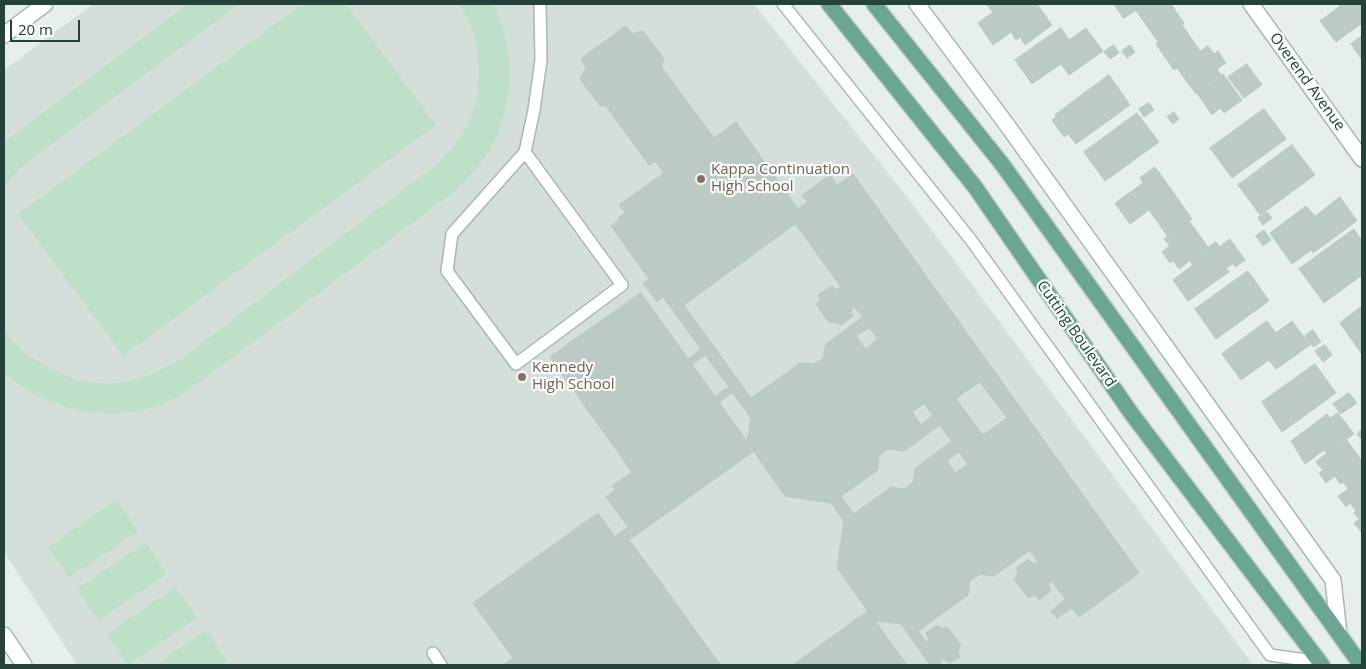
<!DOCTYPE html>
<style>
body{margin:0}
#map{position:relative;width:1366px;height:669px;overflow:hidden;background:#e6efeb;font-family:"Open Sans",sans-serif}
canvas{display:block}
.frame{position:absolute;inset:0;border:5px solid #24423a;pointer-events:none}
.scale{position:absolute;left:10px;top:20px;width:70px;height:22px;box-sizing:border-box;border:2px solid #24423a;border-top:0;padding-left:6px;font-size:15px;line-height:18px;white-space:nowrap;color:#24423a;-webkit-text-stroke:4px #f7fbf9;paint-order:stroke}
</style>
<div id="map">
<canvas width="1366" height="669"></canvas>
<div class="frame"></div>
<div class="scale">20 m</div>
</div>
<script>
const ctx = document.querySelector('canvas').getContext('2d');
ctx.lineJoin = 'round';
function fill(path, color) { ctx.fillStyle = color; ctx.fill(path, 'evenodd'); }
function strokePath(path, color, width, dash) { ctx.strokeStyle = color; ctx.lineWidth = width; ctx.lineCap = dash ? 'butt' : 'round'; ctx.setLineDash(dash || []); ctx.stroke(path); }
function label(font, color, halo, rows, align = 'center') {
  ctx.font = font + ' "Open Sans",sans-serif'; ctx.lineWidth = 4.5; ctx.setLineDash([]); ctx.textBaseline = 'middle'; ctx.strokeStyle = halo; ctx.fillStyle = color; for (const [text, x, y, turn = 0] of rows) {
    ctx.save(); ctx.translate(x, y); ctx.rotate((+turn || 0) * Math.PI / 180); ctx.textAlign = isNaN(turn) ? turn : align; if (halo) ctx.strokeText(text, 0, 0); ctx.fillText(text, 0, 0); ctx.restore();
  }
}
fill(new Path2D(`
 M93,4H754L911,202L1253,665H77L4,552V70Z`), '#d4dfda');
fill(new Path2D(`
 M188,4H239L21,167L4,187V142Z
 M302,4H346L436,125L123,356L18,214Z
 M459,4H494C515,50 515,101 492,146C483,163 468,177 455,191L200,382C188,390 174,399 160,405C106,425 46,409 4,373V328C25,363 77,388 118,383C141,379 162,371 182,358L441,161C470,130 482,100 478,57C477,46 475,34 470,24C467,17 462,10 459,4Z
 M116,500L138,531L69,578L48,547Z
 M146,542L167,574L98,621L77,589Z
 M176,587L197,618L128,665L107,634Z
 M206,630L227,661L222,665H155Z`), '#bfe0c8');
const building = new Path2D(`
 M987,4H1005L993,12Z
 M1005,4H1037L1052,25L1025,45L1020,37L1016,40L1011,32L993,45L978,23Z
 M1114,4H1157L1140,16L1136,10L1124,18Z
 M1157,4H1171L1184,23L1158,42L1140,16Z
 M1338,4H1362V23L1336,42L1320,21L1340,6Z
 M1182,25L1200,51L1174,70L1156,44Z
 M626,26L632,34L643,31L664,59L661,66L714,138L736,122L798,209L789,215L795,224L684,305L751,398L800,363L814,364L823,358L826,344L863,317L870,327L856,336L865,349L878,339L925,403L912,412L921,425L933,415L940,425L904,451L888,449L879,456L878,470L831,503L785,496L747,442L751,418L732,392L719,403L715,396L729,387L705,355L692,365L688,359L701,349L663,297L657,302L643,283L649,279L611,226L619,220L618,218L625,213L619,205L664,173L655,161L649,165L606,106H600L580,79L586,67L581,59Z
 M1061,28L1069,40L1086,28L1103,51L1069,75L1061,64L1032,84L1015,60Z
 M1362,36V60L1351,44Z
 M1114,45L1119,53L1110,59L1104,52Z
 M1130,45L1135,52L1127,58L1122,51Z
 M1208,46L1214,54L1218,51L1226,63L1217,69L1222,76L1196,94L1177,68Z
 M1247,64L1262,85L1244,98L1228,77Z
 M1223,74L1242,100L1224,113L1220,108L1212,115L1197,93Z
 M1109,75L1130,105L1076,144L1068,134L1064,137L1052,120L1056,117L1055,115Z
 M1149,103L1154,110L1144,117L1139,109Z
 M1264,109L1286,139L1232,178L1210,148Z
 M1174,112L1179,119L1173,124L1167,117Z
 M1137,113L1159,142L1105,181L1084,152Z
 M1292,145L1315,175L1260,215L1238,185Z
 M1155,167L1173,192L1130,224L1115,203L1143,183L1140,178Z
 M853,174L1139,573L1079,617L1072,608L1057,618L1051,611L1065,599L1052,581L1048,584L1051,591L1039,600L1035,595L1028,598L1014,579L1018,574L1016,568L1028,560L1034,564L1038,562L855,307L851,310L853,316L841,325L836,322L829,323L816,304L820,301L819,294L832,286L836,290L841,287L789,215L808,202L802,195L830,175L837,185ZM980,382L1007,418L983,435L956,399Z
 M1173,192L1192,219L1168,237L1149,210Z
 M1340,197L1357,221L1313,253L1311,250L1292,264L1270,233L1306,206L1315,216Z
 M1267,212L1272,218L1263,225L1258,218Z
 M1189,221L1208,247L1179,269L1173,261L1170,263L1162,252L1170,246L1164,239Z
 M1354,229L1362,241V275L1324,303L1299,269Z
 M1264,230L1271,240L1263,246L1256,236Z
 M1230,239L1245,260L1235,267L1220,247Z
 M1216,242L1232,264L1226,268L1229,272L1188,301L1173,280L1193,265L1190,261Z
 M1248,271L1269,301L1216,339L1195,309Z
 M641,293L754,451L629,540L662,584L654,590L615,537L628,527L606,497L615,490L612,486L632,472L550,357Z
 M1362,306V352L1361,353L1340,323Z
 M1267,321L1276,333L1292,321L1310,345L1276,369L1269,360L1241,380L1222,354Z
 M1313,330L1321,342L1313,347L1305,336Z
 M1325,345L1332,355L1323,362L1315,351Z
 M1315,364L1336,393L1282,432L1262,402Z
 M1349,393L1357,403L1341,414L1333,404Z
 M1338,413L1354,434L1327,454L1324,450L1305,464L1291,441L1327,414L1330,418Z
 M1362,430V440L1357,434Z
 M1346,439L1362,461V467L1340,484L1335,476L1326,483L1319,473L1323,470L1316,462Z
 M952,441L959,452L947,461L955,473L968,464L1030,550L994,576L980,574L970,581L968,595L918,631L926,642L929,640L926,633L937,625L943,629L947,627L961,645L958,650L960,657L950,663L943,659L940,662L943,665H930L901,624L875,621L837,568L844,521L831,503L841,496L854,514L891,487L905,489L913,482L915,469Z
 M1362,467V508L1357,512L1350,503L1346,507L1338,496L1348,489L1343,482Z
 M1362,508V533L1354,523L1359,519L1354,513Z
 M598,513L654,590L662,584L713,655L705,661L708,665H503L513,658L473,603Z
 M868,611L907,665H793Z
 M713,655L721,665H708L705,661Z`);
fill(building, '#bbcac4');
strokePath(building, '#b8c9c2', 1);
const lane = new Path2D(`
 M783,4L971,240L1270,655L1320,662
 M525,152L452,234L447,271L516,364L622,285L525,152L534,110L541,60L540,4
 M433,653L441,665`);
const street = new Path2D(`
 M917,4L1007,125L1333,580L1339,634
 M1251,4L1362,159
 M4,35L45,4
 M4,635L24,665`);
const primary = new Path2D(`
 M829,4L975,187L1131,413L1322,665
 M874,4L1002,164L1361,665`);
strokePath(lane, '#a8b8b2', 14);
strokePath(street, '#a8b8b2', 18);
strokePath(primary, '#c2cac8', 18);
strokePath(lane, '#fff', 11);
strokePath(street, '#fff', 15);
strokePath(primary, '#6aa596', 15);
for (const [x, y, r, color] of [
 [701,179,5,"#8d6e63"],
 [522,377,5,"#8d6e63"]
]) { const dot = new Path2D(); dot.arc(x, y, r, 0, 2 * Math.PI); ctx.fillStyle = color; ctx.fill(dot); strokePath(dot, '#f7fbf9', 2); }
label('15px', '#24423a', '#f7fbf9', [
 ["Overend Avenue",1307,82,54],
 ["Cutting Boulevard",1076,334,55]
]);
label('15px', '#785e54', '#f7fbf9', [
 ["Kappa Continuation",711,170],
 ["High School",711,187],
 ["Kennedy",532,368],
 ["High School",532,385]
], 'left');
</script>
